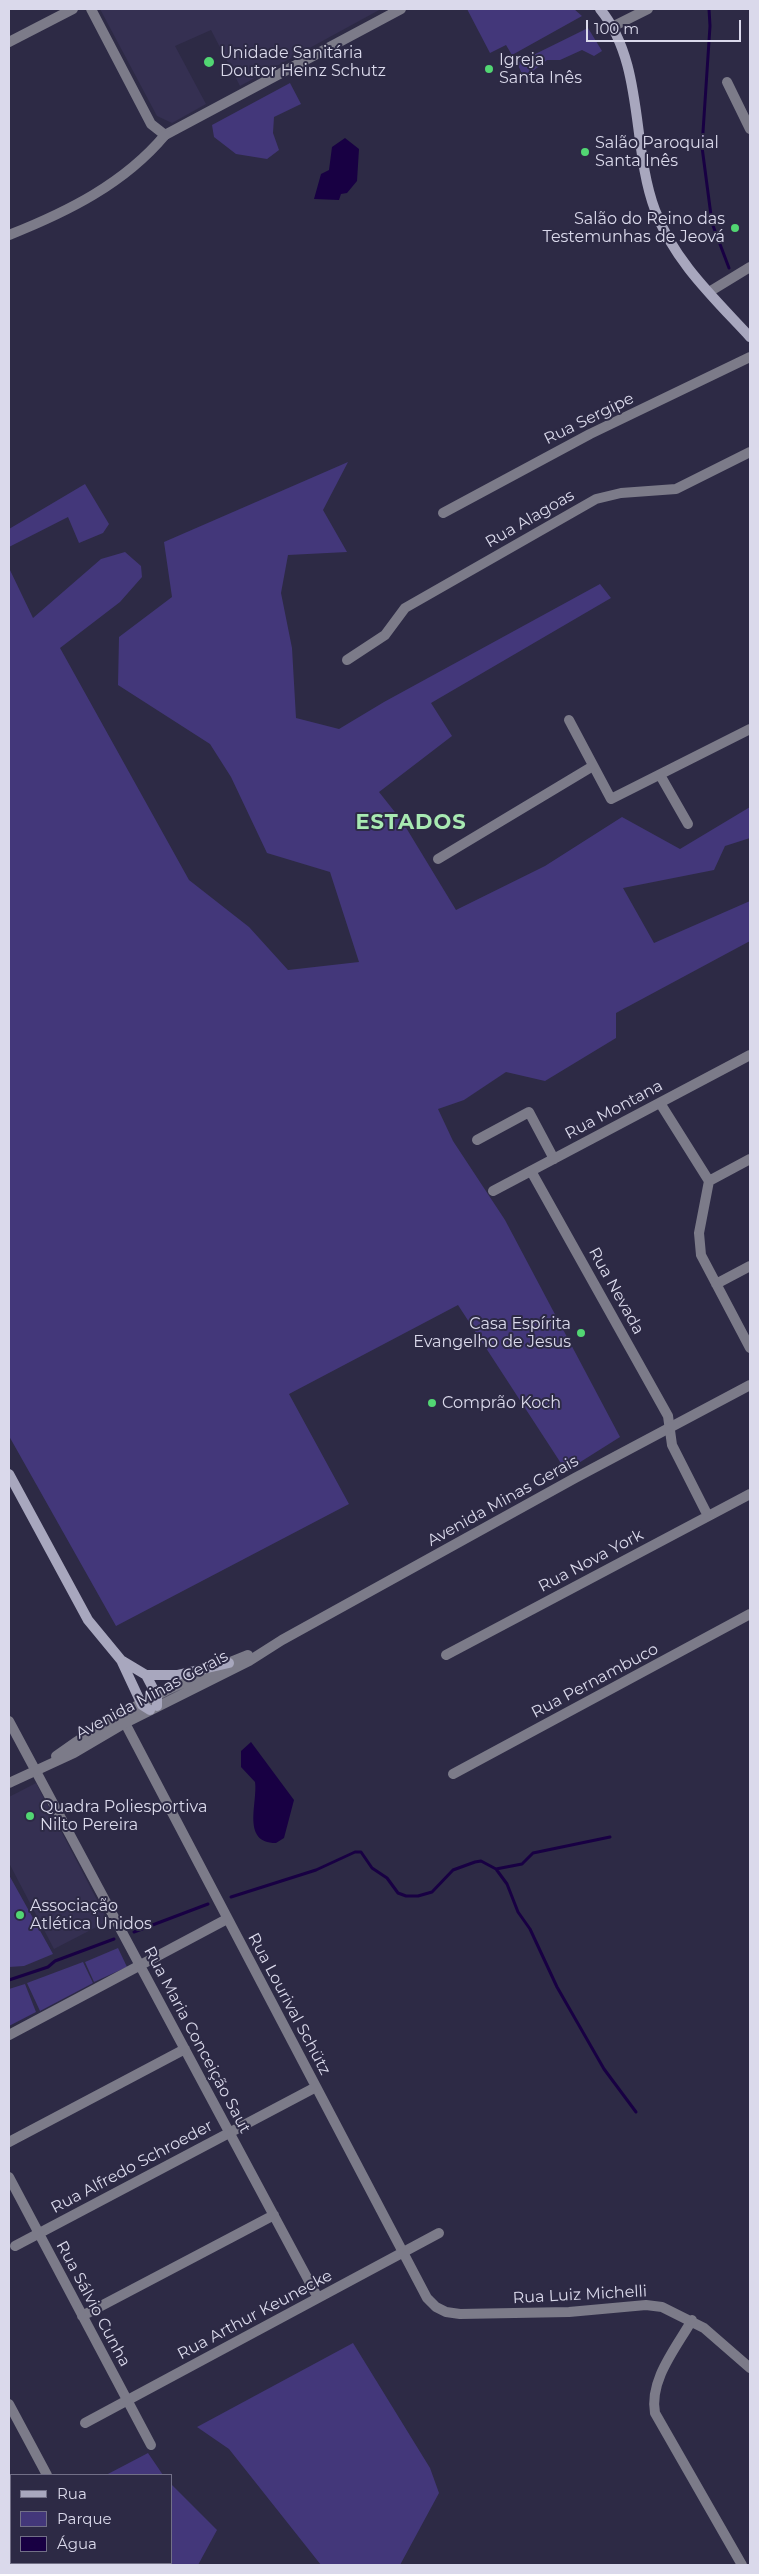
<!DOCTYPE html>
<meta charset="utf-8">
<style>
body{margin:0}
#map{position:relative;width:759px;height:2574px;overflow:hidden;background:#2d2a45;font-family:Montserrat,sans-serif}
canvas{display:block}
.frame{position:absolute;inset:0;border:10px solid #dad9eb;pointer-events:none}
.legend{position:absolute;left:10px;top:2474px;width:162px;height:90px;box-sizing:border-box;background:#2d2a45;border:1px solid #727087;margin:0;padding:6px 9px;list-style:none;font-size:15px;color:#dad9eb}
.legend li{display:flex;align-items:center;gap:10px;height:25px}
.legend b{width:25px;border:1px solid #727087}
.scale{position:absolute;left:586px;top:20px;width:155px;height:22px;box-sizing:border-box;border:2px solid #dad9eb;border-top:0;padding-left:6px;font-size:15px;line-height:18px;white-space:nowrap;color:#dad9eb;-webkit-text-stroke:4px #2d2a45;paint-order:stroke}
</style>
<div id="map">
<canvas width="759" height="2574"></canvas>
<div class="frame"></div>
<ul class="legend">
<li><b style="height:6px;background:#a8a7be"></b>Rua</li>
<li><b style="height:14px;background:#43377a"></b>Parque</li>
<li><b style="height:14px;background:#180043"></b>Água</li>
</ul>
<div class="scale">100 m</div>
</div>
<script>
const ctx = document.querySelector('canvas').getContext('2d');
ctx.lineJoin = 'round';
function fill(path, color) { ctx.fillStyle = color; ctx.fill(path, 'evenodd'); }
function strokePath(path, color, width, dash) { ctx.strokeStyle = color; ctx.lineWidth = width; ctx.lineCap = dash ? 'butt' : 'round'; ctx.setLineDash(dash || []); ctx.stroke(path); }
function label(font, color, halo, rows, align = 'center') {
  ctx.font = font + ' Montserrat,sans-serif'; ctx.lineWidth = 4; ctx.setLineDash([]); ctx.textBaseline = 'middle'; ctx.strokeStyle = halo; ctx.fillStyle = color; for (const [text, x, y, turn = 0] of rows) {
    ctx.save(); ctx.translate(x, y); ctx.rotate((+turn || 0) * Math.PI / 180); ctx.textAlign = isNaN(turn) ? turn : align; if (halo) ctx.strokeText(text, 0, 0); ctx.fillText(text, 0, 0); ctx.restore();
  }
}
fill(new Path2D(`
 M100,9H381L240,86L211,30L175,46L206,104L172,123L157,116Z
 M36,1783L108,1921L54,1949L9,1863V1797Z`), '#353052');
fill(new Path2D(`
 M467,9H574L582,16L512,55L506,45L490,53Z
 M588,28L602,51L594,56L582,50L560,60H547L524,78L517,63Z
 M290,83L301,104L274,117L273,133L279,150L267,159L236,154L214,137L212,125Z
 M348,462L323,510L347,552L288,555L281,593L292,648L296,718L339,729L384,702L600,584L611,598L431,703L452,736L379,792L402,821L456,910L545,866L622,817L680,849L750,807V838L725,846L714,870L623,888L654,943L750,901V941L616,1013V1038L545,1081L506,1072L464,1100L438,1109L453,1141L505,1220L620,1437L566,1471L458,1305L289,1394L349,1504L116,1626L9,1436V568L33,618L101,559L125,552L141,566L142,577L120,602L60,648L189,880L249,927L288,970L359,962L330,872L267,853L231,777L210,744L118,685L119,637L172,597L164,542Z
 M85,484L109,524L103,533L79,543L68,517L9,547V529Z
 M9,1875L53,1954L24,1966L9,1967Z
 M118,1948L127,1967L94,1982L85,1962Z
 M83,1962L93,1983L40,2011L27,1983Z
 M25,1984L36,2012L9,2026V1989Z
 M353,2343L430,2468L439,2493L400,2565H321L229,2449L197,2427Z
 M148,2453L163,2475H106Z
 M171,2484L217,2530L198,2565H9V2527L11,2526V2563H171Z`), '#43377a');
fill(new Path2D(`
 M345,138L359,149L357,181L347,193L341,194L339,200L314,199L321,174L329,170L332,147Z
 M251,1742L294,1800L284,1838L276,1843C241,1843 258,1803 255,1782L241,1767V1751Z`), '#180043');
strokePath(new Path2D(`
 M709,9L710,26L702,147L712,223L729,268
 M496,1869L522,1864L533,1853L610,1837
 M231,1897L316,1870L355,1852H361L372,1868L387,1878L398,1893L406,1896H418L432,1892L453,1870L475,1862L481,1861L496,1869L507,1884L518,1912L530,1929L557,1987L604,2069L636,2112
 M134,1932L208,1904
 M9,1980L48,1967L55,1961L114,1939`), '#180043', 3);
strokePath(new Path2D(`
 M91,9L151,124L165,135L401,9
 M612,27L648,9
 M9,42L73,9
 M727,82L750,129
 M709,292L750,267
 M443,513L590,434L750,357
 M347,660L385,635L405,608L596,499L621,493L676,489L750,452
 M569,720L611,799L750,729
 M660,775L688,824
 M438,859L593,766
 M660,1103L709,1181L699,1233L701,1255L750,1348
 M477,1140L529,1112L554,1159
 M531,1171L668,1416L672,1445L708,1516
 M709,1181L750,1159
 M493,1191L750,1055
 M716,1284L750,1266
 M446,1655L750,1494
 M9,1721L318,2298
 M125,1723L427,2298L436,2307L446,2312L460,2314L569,2312L646,2305L662,2307L704,2328L750,2368
 M453,1774L750,1614
 M9,2035L227,1919
 M9,2142L185,2049
 M9,2177L151,2445
 M15,2246L316,2087
 M82,2316L274,2215
 M692,2320C676,2348 649,2380 655,2413L742,2565
 M9,2404L47,2475
 M85,2423L439,2233`), '#7c7b89', 10);
strokePath(new Path2D(`
 M9,235C67,212 124,184 165,135
 M56,1756C114,1714 181,1681 248,1655
 M9,1783L74,1753L125,1723L249,1661L282,1640L575,1478L750,1385`), '#7c7b89', 10);
strokePath(new Path2D(`
 M600,9C645,64 631,146 655,210C674,261 714,298 750,337
 M9,1474L88,1620L121,1660L142,1705L150,1710
 M121,1660L146,1675H177L229,1663
 M146,1675L157,1696V1706`), '#a8a7be', 10);
for (const [x, y, r, color] of [
 [209,62,6,"#52d673"],
 [489,69,5,"#52d673"],
 [585,152,5,"#52d673"],
 [735,228,5,"#52d673"],
 [581,1333,5,"#52d673"],
 [432,1403,5,"#52d673"],
 [30,1816,5,"#52d673"],
 [20,1915,5,"#52d673"]
]) { const dot = new Path2D(); dot.arc(x, y, r, 0, 2 * Math.PI); ctx.fillStyle = color; ctx.fill(dot); strokePath(dot, '#2d2a45', 2); }
label('16px', '#dad9eb', '#2d2a45', [
 ["Unidade Sanitária",220,53],
 ["Doutor Heinz Schutz",220,71],
 ["Igreja",499,60],
 ["Santa Inês",499,78],
 ["Salão Paroquial",595,143],
 ["Santa Inês",595,161],
 ["Salão do Reino das",725,219,"right"],
 ["Testemunhas de Jeová",725,237,"right"],
 ["Casa Espírita",571,1324,"right"],
 ["Evangelho de Jesus",571,1342,"right"],
 ["Comprão Koch",442,1403],
 ["Quadra Poliesportiva",40,1807],
 ["Nilto Pereira",40,1825],
 ["Associação",30,1906],
 ["Atlética Unidos",30,1924]
], 'left');
label('16px', '#dad9eb', '#2d2a45', [
 ["Rua Sergipe",589,419,-26],
 ["Rua Alagoas",530,519,-30],
 ["Rua Montana",614,1110,-28],
 ["Rua Nevada",616,1291,61],
 ["Avenida Minas Gerais",503,1501,-29],
 ["Rua Nova York",591,1561,-28],
 ["Rua Pernambuco",595,1681,-28],
 ["Avenida Minas Gerais",152,1695,-28],
 ["Rua Lourival Schütz",289,2004,62],
 ["Rua Maria Conceição Saut",197,2040,62],
 ["Rua Alfredo Schroeder",132,2167,-28],
 ["Rua Luiz Michelli",580,2295,-3],
 ["Rua Sálvio Cunha",93,2304,62],
 ["Rua Arthur Keunecke",255,2315,-28]
]);
ctx.letterSpacing = '1px';
label('bold 21px', '#a8e9b2', '#2d2a45', [
 ["ESTADOS",411,823]
]);
ctx.letterSpacing = '0px';
</script>
